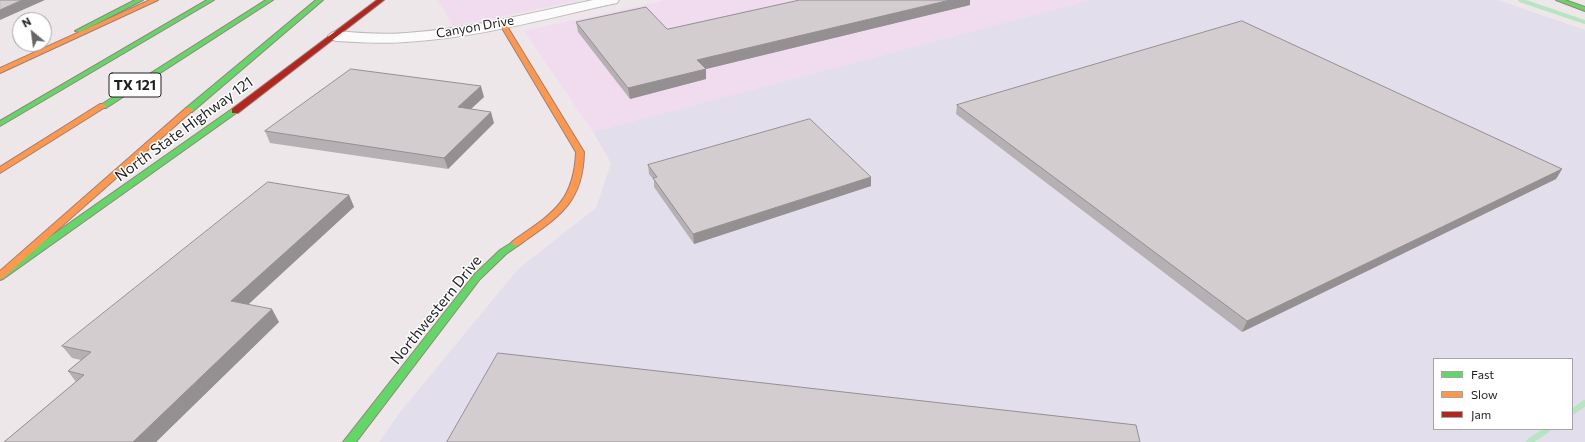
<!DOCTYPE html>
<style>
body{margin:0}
#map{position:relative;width:1585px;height:442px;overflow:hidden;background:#eee7ea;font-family:Commissioner,sans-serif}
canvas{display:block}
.legend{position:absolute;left:1433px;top:358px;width:140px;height:72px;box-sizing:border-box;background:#fff;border:1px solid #a5a5a5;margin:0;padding:5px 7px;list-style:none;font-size:12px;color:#1f1f1f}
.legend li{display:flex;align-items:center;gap:8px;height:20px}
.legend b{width:20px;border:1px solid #a5a5a5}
.north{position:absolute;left:12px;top:12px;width:40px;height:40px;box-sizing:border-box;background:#fff;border:1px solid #a5a5a5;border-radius:50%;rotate:331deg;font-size:11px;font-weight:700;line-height:16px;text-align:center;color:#1f1f1f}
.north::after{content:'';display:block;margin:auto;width:14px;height:18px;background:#676566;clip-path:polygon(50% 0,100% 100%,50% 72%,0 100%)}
</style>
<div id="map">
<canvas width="1585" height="442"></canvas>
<ul class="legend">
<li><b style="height:5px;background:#63d668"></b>Fast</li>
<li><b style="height:5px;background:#ff974d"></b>Slow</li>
<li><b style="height:5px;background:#b3261e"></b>Jam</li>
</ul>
<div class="north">N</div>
</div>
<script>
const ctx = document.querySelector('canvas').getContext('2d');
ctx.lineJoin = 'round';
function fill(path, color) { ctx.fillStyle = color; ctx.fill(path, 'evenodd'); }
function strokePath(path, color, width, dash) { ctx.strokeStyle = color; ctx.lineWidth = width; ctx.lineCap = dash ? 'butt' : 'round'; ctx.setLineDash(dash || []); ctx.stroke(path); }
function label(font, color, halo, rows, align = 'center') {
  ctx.font = font + ' Commissioner,sans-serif'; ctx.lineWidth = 3; ctx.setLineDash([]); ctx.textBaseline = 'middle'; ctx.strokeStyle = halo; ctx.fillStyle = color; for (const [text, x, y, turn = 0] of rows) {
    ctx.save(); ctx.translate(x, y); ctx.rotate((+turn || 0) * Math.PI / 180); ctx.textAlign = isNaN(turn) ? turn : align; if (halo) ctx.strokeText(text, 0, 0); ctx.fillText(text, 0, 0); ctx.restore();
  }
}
fill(new Path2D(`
 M438,0H582L453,26Z
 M667,0H1091L593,132L524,31Z`), '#f1dbee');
fill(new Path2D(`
 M1091,0H1498L1585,30V442H379L400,412L519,268L596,208L611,163L593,132ZM1434,359H1572V429H1434Z`), '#e3deeb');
strokePath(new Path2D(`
 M1520,0L1585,22`), '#b7e4c1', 4);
strokePath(new Path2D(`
 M1572,412L1585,403
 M1529,442L1548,429`), '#b7e4c1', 6);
const street = new Path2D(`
 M593,0H619L617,3L612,4C544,19 476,38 406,42C382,44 359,42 336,41L331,39L328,36L331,33L336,31C359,33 383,35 406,33C469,29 531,13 593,0Z`);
const fast = new Path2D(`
 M135,0H143L80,32L75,31Z
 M207,0H214L0,126V121Z
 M266,0H273L106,108H103L99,106Z
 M316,0H323L192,112H186V108Z
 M1556,0H1565L1585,7V11Z
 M232,109H235L239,111L3,279L0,280V272Z
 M516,240L521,243L519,245L506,254L480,279L356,442H343L474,275L500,250Z`);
const slow = new Path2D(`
 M150,0H158L0,73V68Z
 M502,21L505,23L584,152C583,204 558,217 519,245L516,246L511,243L513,241C551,214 574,203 576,152L499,23Z
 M100,104H103L107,106L0,173V167Z
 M186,108H192L193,110L3,278L0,279V271Z`);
const jam = new Path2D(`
 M377,0H384L238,113H232V109Z`);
strokePath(street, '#bebabc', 2);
strokePath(fast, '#99817f', 2);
strokePath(slow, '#99817f', 2);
strokePath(jam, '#99817f', 2);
fill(street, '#fcfbfc');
fill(fast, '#63d668');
fill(slow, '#ff974d');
fill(jam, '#b3261e');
fill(new Path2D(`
 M970,5L706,69V79L630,99L578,32L576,22L667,29Z
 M484,97L471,109L494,123L448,169L270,143L265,131Z
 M957,105L1562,169L1556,179L1242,332L956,114Z
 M648,165L871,177V186L694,244L654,187V180L649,174Z
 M349,195L354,207L248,304L279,322L156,442H4L76,382L68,371L81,360L72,358L62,346Z`), '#b5b0b3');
fill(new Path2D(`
 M22,0H45L0,20V10Z
 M950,0H970V5L706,69V79L630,99L628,88L697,60Z
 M481,86L484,97L461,118L458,107Z
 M491,112L494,123L448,169L444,158Z
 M1562,169L1556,179L1242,332L1247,321Z
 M871,177V186L694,244L693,234Z
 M349,195L354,207L238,314L231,301Z
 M272,309L279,322L156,442H133Z`), '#949092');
const building = new Path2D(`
 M0,0H22L0,10Z
 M800,0H950L697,60L706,69L628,88L576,22L646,7L667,29Z
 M1242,21L1562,169L1247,321L957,105Z
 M351,69L481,86L458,107L491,112L444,158L265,131Z
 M810,119L871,177L693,234L653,178L657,177L648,165Z
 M268,182L349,195L231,301L272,309L133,442H4L84,375L68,371L91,352L62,346Z
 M498,353L1136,425L1140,442H447Z`);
fill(building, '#d3cdd0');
strokePath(building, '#949092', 1);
label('13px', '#1f1f1f', '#fff', [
 ["Canyon Drive",475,27,-10]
]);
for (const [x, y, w] of [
 [135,85,52]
]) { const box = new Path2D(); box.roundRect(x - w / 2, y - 12, w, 24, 3); ctx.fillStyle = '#fff'; ctx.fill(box); strokePath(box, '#1f1f1f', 1); }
label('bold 14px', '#1f1f1f', null, [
 ["TX 121",135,85]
]);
label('15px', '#1f1f1f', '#fff', [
 ["North State Highway 121",184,129,-36],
 ["Northwestern Drive",436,310,-51]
]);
</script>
